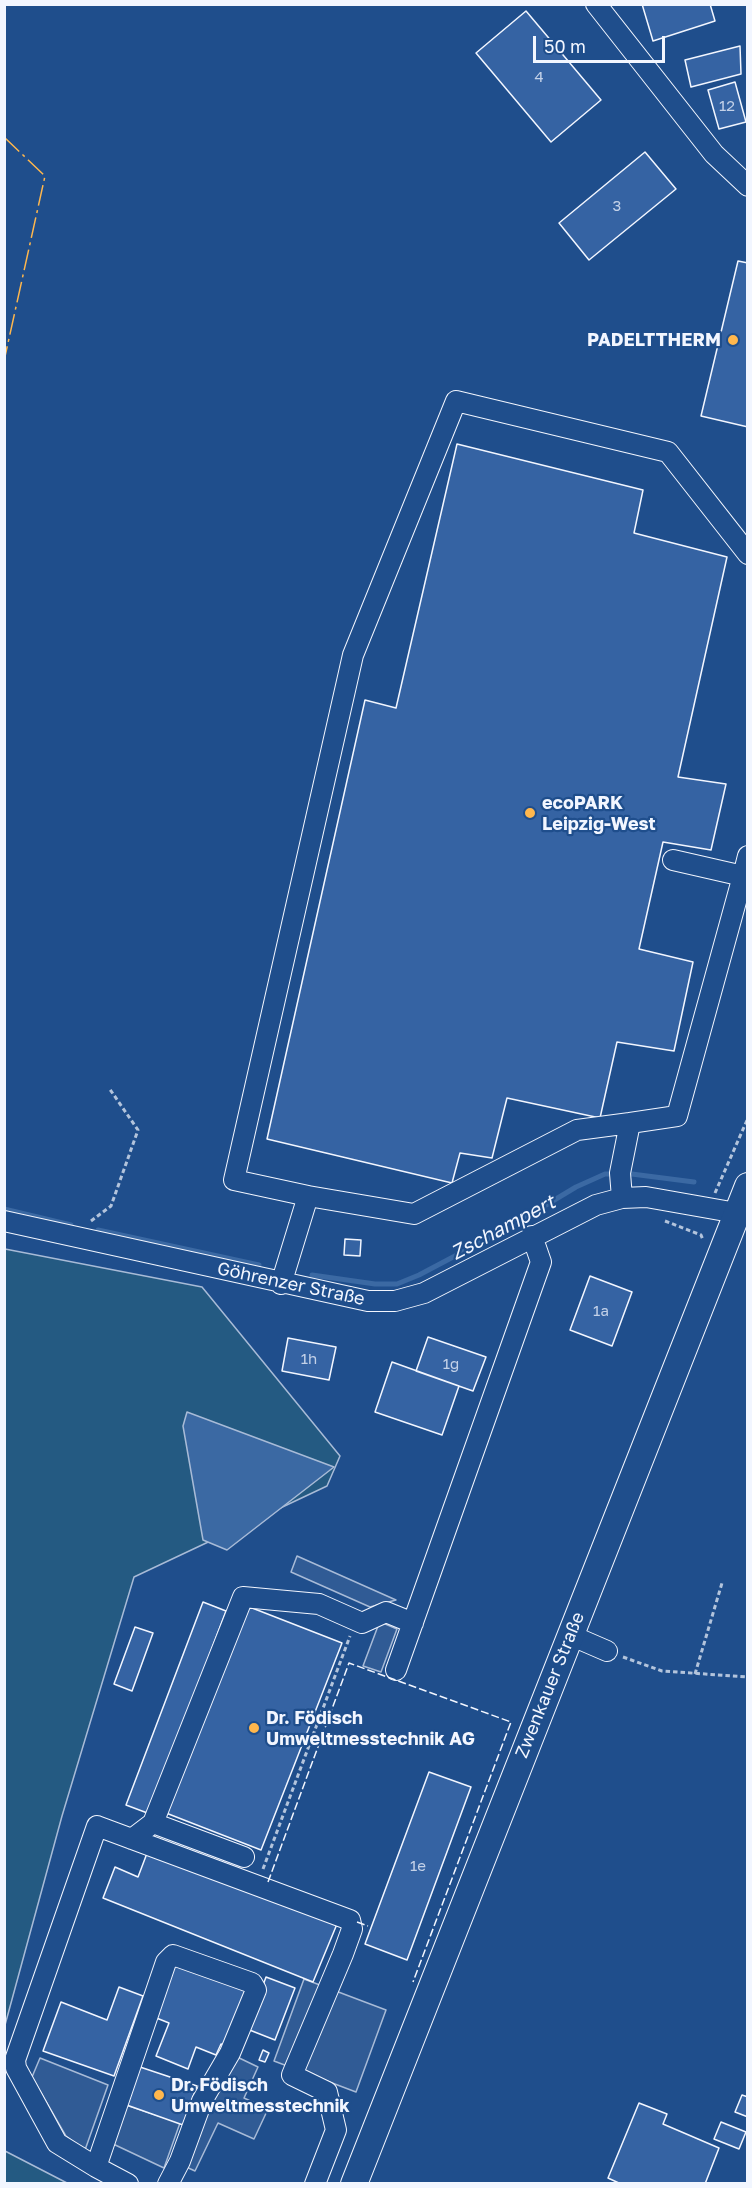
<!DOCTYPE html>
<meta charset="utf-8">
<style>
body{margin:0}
#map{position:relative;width:752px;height:2188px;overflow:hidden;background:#1f4e8c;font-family:"Golos Text",sans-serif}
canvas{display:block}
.frame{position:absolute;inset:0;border:6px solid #f2f6ff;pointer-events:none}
.scale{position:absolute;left:533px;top:36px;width:132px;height:27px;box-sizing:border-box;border:3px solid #f2f6ff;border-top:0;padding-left:8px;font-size:18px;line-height:21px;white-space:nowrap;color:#f2f6ff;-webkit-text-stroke:4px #1f4e8c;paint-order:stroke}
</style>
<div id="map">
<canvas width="752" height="2188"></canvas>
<div class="frame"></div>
<div class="scale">50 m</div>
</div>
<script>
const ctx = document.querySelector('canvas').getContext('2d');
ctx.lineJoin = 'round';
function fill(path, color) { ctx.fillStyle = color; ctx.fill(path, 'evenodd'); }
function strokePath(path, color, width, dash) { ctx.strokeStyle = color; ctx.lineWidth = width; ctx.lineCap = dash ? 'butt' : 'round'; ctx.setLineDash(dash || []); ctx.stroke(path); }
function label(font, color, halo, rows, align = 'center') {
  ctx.font = font + ' "Golos Text",sans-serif'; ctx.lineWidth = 4.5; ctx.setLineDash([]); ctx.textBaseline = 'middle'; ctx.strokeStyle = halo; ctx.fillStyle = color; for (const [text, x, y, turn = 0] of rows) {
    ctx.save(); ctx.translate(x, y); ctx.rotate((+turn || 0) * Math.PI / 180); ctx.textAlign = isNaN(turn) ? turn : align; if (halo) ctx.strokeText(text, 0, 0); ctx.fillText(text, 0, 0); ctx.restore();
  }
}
const green = new Path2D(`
 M5,1249L202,1287L340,1456L327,1486L134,1577L62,1816L5,2025Z
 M4,2151H5L67,2183H5Z`);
fill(green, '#245a82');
strokePath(green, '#a8bbd7', 1.5);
const parking = new Path2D(`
 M297,1556L396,1600L370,1607L291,1572Z
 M383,1623L397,1629L381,1672L363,1666L378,1626Z
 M304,1979L386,2010L356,2092L274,2061Z
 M233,2055L258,2067L244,2098L268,2109L254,2139L218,2123L195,2171L182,2165Z
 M40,2058L108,2085L85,2150L66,2136L32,2077Z
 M126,2105L180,2123L164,2168L111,2143Z`);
fill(parking, '#305b95');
strokePath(parking, '#a8bbd7', 1.5);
const water = new Path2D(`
 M187,1412L334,1467L227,1550L203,1540L183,1426Z`);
fill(water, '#3b69a3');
strokePath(water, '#a8bbd7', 1.5);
strokePath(new Path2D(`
 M624,1173L694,1182
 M4,1209L71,1225
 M98,1230L259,1265
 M312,1275L375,1284H397L419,1275L506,1229L576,1187L605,1174H615`), '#3b69a3', 5);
const building = new Path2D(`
 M642,4H710L715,21L653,41Z
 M526,11L601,100L551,142L476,53Z
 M740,46L741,74L691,87L685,60Z
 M735,82L746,122L719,129L708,90Z
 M645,152L676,189L589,260L559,223Z
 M738,261L748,263V427L701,416Z
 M457,444L643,490L634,533L727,557L678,777L726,784L711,850L663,842L639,949L693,962L674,1051L617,1042L600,1118L507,1098L492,1158L460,1153L452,1183L267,1139L365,700L396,708Z
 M345,1239L361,1240L360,1256L344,1255Z
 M590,1276L632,1292L612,1346L570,1330Z
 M428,1337L486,1357L473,1391L416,1371Z
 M288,1338L336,1347L329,1380L282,1371Z
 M392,1362L459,1386L442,1435L375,1412Z
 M203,1602L226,1611L150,1814L126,1805Z
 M247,1606L342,1643L261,1850L166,1813Z
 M135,1627L153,1633L132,1691L114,1684Z
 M429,1772L471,1787L407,1960L365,1944Z
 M149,1848L337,1924L313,1982L103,1898L115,1867L138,1877Z
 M177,1961L250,1991L228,2047L221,2044L216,2055L196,2047L188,2069L156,2056L169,2023L154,2017Z
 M266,1977L295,1988L275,2040L247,2029Z
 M119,1987L143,1996L114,2076L43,2051L61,2002L107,2020Z
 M263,2050L269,2053L265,2062L259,2060Z
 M134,2065L197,2086L183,2125L121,2103Z
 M742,2095L748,2097V2117L735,2112Z
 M639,2103L667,2114L663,2124L719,2148L705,2184H621L608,2178Z
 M721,2122L746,2132L739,2149L714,2139Z`);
fill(building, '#3563a3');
strokePath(building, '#f2f6ff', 1.5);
const minor = new Path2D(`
 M596,4L714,154L748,186
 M743,876L748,856
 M308,1196L414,1214L577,1130L630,1123
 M622,1198L620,1173L630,1123L677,1116L743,876L673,860
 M4,1221L368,1301H395L424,1293L596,1205L622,1198L646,1197L748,1215
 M281,1284L308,1196L234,1180L353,655L456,401L668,452L748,554
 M570,1635L607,1651
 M396,1670L541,1262L532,1236
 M153,1823L244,1857
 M132,1839L153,1823L243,1597L319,1604L362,1623L386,1612L413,1623
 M96,2167L57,2143L16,2068L15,2060L97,1826L350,1920L352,1929L343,1954L292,2075L327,2092L336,2130L315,2184
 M128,2184L96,2167L166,1962L173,1955L252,1983L256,1990L230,2053L202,2101L180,2161L168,2184`);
const major = new Path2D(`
 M354,2184L748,1186`);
strokePath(minor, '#f2f6ff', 22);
strokePath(major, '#f2f6ff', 28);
strokePath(new Path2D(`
 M715,1193L748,1118
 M91,1221L111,1206L138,1130L109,1088
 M665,1221L701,1235L703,1240
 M623,1657L662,1671L748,1677
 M695,1674L722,1583
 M263,1869L350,1636`), '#b3c4dc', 3, [4.5, 3]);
strokePath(minor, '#1f4e8c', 20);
strokePath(major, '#1f4e8c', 26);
strokePath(new Path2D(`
 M268,1882L349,1663L511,1722L413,1982
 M357,1922L368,1926`), '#f2f6ff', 1.5, [8, 3]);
strokePath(new Path2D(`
 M4,137L45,176L4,361`), '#ffb74d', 1.5, [21, 4.5, 3, 4.5]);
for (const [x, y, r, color] of [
 [733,340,6,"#ffb74d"],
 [530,813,6,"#ffb74d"],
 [254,1728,6,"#ffb74d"],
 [159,2095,6,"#ffb74d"]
]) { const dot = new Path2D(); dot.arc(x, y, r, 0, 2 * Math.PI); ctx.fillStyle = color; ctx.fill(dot); strokePath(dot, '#1f4e8c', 2); }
label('15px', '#c3d1e8', null, [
 ["4",539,77],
 ["12",727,106],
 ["3",617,206],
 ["1a",601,1311],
 ["1h",309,1359],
 ["1g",451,1364],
 ["1e",418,1866]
]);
label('bold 18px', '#f2f6ff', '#1f4e8c', [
 ["PADELTTHERM",721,340,"right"],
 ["ecoPARK",542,803],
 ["Leipzig-West",542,824],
 ["Dr. Födisch",266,1718],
 ["Umweltmesstechnik AG",266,1739],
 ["Dr. Födisch",171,2085],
 ["Umweltmesstechnik",171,2106]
], 'left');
label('18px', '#f2f6ff', '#1f4e8c', [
 ["Göhrenzer Straße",291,1284,12],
 ["Zwenkauer Straße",550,1685,-68]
]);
label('italic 20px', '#f2f6ff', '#1f4e8c', [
 ["Zschampert",503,1228,-28]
]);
</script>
